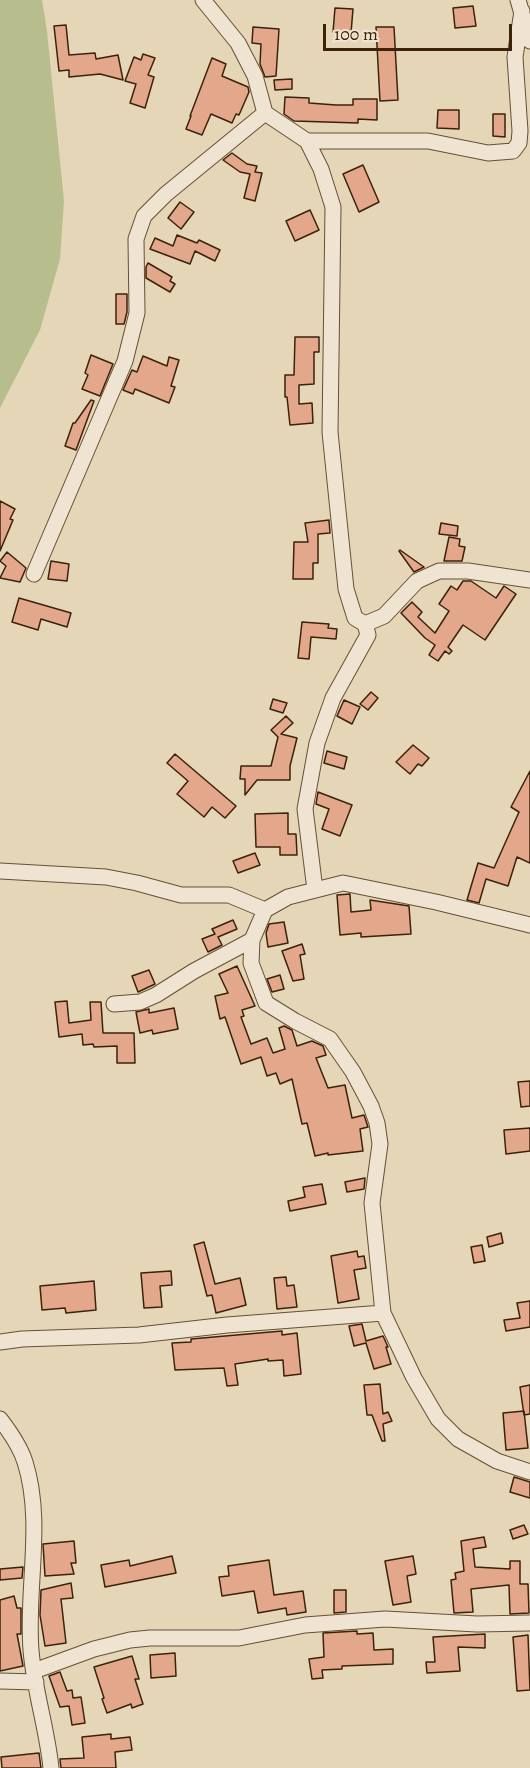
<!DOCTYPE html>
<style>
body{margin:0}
#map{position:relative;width:530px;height:1768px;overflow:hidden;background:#e5d6b8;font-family:Alegreya,serif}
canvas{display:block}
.scale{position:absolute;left:323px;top:24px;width:189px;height:27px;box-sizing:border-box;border:3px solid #3c2208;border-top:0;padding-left:8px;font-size:18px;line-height:21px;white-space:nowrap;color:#3c2208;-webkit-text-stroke:4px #eee4d1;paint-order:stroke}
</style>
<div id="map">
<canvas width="530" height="1768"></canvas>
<div class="scale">100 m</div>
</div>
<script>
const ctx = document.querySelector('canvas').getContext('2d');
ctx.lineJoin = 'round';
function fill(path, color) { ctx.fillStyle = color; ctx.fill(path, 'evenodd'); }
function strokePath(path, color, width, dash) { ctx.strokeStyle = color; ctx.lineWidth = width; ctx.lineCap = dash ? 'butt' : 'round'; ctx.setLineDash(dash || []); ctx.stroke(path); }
fill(new Path2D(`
 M0,0H42L47,31L64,201L60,259L40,330L0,408Z`), '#b8bd8d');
const building = new Path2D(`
 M473,6L476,26L455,28L453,8Z
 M335,8L353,9L351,33L333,32Z
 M66,25L69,55L95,53L96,59L118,55L123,80L100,74L69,77V70L59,71L54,26Z
 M253,27L279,29L276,76L265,77L260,64L261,44L252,43Z
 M376,27H394L398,100L380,101Z
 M143,54L155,58L148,75L154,77L145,108L130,103L136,84L125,81L134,57L141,60Z
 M212,58L226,64L222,76L248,87L249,92L239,115L236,114L232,123L211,114L202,135L186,129L191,116H190Z
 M292,79V89L275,90L274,80Z
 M285,97L309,98V103L336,105H353V99H377V120L358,119V123L294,121L284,114Z
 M438,110H459V129L437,128Z
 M493,114H505V137L493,136Z
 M232,153L247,164L257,166L255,172L262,173L255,201L244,198L250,174L240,172L223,160Z
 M363,165L379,202L359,212L343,174Z
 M180,202L194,212L181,229L168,218Z
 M310,210L319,230L295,241L286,221Z
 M177,235L197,243L199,240L220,250L215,261L195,251L190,264L150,249L155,238L173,246Z
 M148,263L172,277L170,281L175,284L170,292L146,278V267Z
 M116,294H127V312L124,324H116Z
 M295,337H319V352H314V384L299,385V404L312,403L313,423L290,425L287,397H285V375H294Z
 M91,355L113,364L100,396L82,389L88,375L85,373Z
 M143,356L167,366L169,357L179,360L171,386L175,387L169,403L135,389L133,394L123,390L132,370L137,372Z
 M91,400L94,401L76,450L65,446L73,423H75Z
 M0,501L15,509L10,519L13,520L0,551Z
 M329,520L330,533L318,534V563H313V579H293L294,542H308L305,523Z
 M441,523L458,526L457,536L439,534Z
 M449,537L460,539L459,546L465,547L462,561H444Z
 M400,550L424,567L414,572L399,551Z
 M7,552L26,568L20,582L0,578L6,566L0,561Z
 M51,561L69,564L67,581L48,579Z
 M463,581H471L496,598L504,586L516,594L485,640L463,625L448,647L452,651L449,654L445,651L438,661L429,655L435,645L425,638L401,613L412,602L422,612L418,617L435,633L449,611L439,604L451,586L457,590Z
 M19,598L71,613L67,627L41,619L38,630L12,622Z
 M302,622L329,624L328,628L337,629L336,639L311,637L309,659L298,658Z
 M371,692L378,698L368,710L360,704Z
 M273,699L287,703L283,713L270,709Z
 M344,700L360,707L352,724L337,716Z
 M286,716L293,723L281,734L297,738L290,766V780H257L245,795V779H240L241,766H271L278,737L271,730Z
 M413,745L429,758L422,766L418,764L410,774L396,762Z
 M327,751L347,757L344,769L324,763Z
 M175,754L236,806L225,818L212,807L204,817L177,794L188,781L167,763Z
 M530,771V863L517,857L508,886L486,879L479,903L467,900L478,863L494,868L519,812L511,807Z
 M318,792L352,805L340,836L322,829L329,809L316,804Z
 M288,813V834H296L297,855H280V847H256L255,814Z
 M255,853L260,865L238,873L233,861Z
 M350,894L351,912L371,910L370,900L409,906L411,934L361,937V933L340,935L337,895Z
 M233,920L237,929L218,937L222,945L208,952L202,939L215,934L212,929Z
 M284,922L288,943L268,947L266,933L269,924Z
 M302,944L305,954L300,955L304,979L293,981L282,951Z
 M237,966L255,1006L242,1010L244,1016L241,1017L251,1044L267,1038L273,1053L285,1049L279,1028L284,1026L292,1030L297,1046L312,1041L323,1046L326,1055L316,1058L328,1088L345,1085L352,1118L364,1115L368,1127L360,1129L363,1151L328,1155V1153L315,1156L307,1123L302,1124L292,1079L280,1084L276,1073L267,1076L261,1057L241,1064L225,1017L220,1019L215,996L228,993L219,974Z
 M149,970L155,984L138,992L132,976Z
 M280,975L284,989L272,992L267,979Z
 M67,1001L69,1023L91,1020L90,1002H101L103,1033H134L135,1063H117V1046L94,1047L93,1044L83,1045L82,1034L59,1037L55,1002Z
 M174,1008L178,1029L153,1034L152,1030L140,1033L136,1012L149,1009V1013Z
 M530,1081V1106L521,1107L518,1082Z
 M530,1128V1151L506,1154L504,1130Z
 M365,1178L364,1189L347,1192L345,1182Z
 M322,1184L326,1204L290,1211L288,1201L305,1197L303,1187Z
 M501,1233L503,1243L489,1247L487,1237Z
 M204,1242L215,1284L240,1278L246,1305L216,1313L212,1295L207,1296L194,1245Z
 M482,1245L485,1261L474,1263L471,1247Z
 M357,1251L358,1257L364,1256L366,1268L354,1270L359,1299L338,1303L331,1256Z
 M171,1271L172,1285L160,1286L162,1307L144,1308L141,1273Z
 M286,1277L287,1286L294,1285L297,1307L277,1309L274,1278Z
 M94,1281L96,1310L66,1313L65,1308L42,1310L40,1286Z
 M530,1301V1327L506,1331L504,1320L520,1318L517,1303Z
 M362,1324L366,1341L383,1336L388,1347H386L391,1364L374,1369L366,1343L354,1346L349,1326Z
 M282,1331V1335L297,1333L301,1374L284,1376L283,1360L268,1361V1359L235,1364L238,1385L227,1386L224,1368L175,1370L172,1343L191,1342V1339Z
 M380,1384L383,1414L388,1412L392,1421L383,1424L385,1441H382L372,1415H367L364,1385Z
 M530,1385V1414L524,1415L520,1387Z
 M524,1411L528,1448L506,1450L503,1413Z
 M514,1477L530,1482V1498L510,1492Z
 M524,1525L528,1534L513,1539L510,1530Z
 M484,1537L486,1547L473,1549L475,1567L510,1569V1561H520V1584H528L529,1613L510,1614L509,1585L471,1589L473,1612L454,1613L451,1580L456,1579L455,1573L464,1571L461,1541Z
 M74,1541L76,1563H71L74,1574L45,1576L43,1544Z
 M172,1556L176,1573L105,1587L101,1565L129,1560L130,1566Z
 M413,1556L416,1574L407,1576L411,1602L393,1605L385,1561Z
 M269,1560L274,1595L303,1591L306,1612L287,1615L286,1608L258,1613L254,1591L222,1596L219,1577L229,1576L228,1566Z
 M23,1567L22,1578L0,1580V1569Z
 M71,1583L73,1598L61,1599L66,1643L45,1646L40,1615L41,1590Z
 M334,1590H346V1612L334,1613Z
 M14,1596L17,1608H21V1634H17L23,1666L0,1671V1600Z
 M357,1631V1634L373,1633L374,1650L393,1649V1664L342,1666V1669L322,1670L323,1678L312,1679L309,1659L324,1657L323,1633Z
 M485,1634V1648L458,1647L460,1671L427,1673L426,1662H435L433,1637Z
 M528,1635L530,1690L517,1691L513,1637Z
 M175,1653L176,1676L151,1678L150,1655Z
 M132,1656L139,1679H135L143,1704L132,1708L131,1704L107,1713L102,1699L104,1698L94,1667Z
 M60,1672L67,1691L72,1690L73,1698L81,1697L85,1723L72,1725L69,1706L60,1707L49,1676Z
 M111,1734V1739L130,1737L132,1750L115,1752L116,1768H61L60,1759L84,1758L82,1737Z
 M39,1753L41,1768H2L1,1757Z`);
fill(building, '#e3a78c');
strokePath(building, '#3c2208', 1.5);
const minor = new Path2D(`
 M203,0L238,43L255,76L265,113L307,141H428L488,153L513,151L519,143L520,131L515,57L522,11
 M518,0L530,41
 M307,141L321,169L333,207L330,432L346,589L355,618L365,624L384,616L417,581L439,571H468L530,580
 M34,574L125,361L137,313L136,239L144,216L166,194L265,113
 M0,871L106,877L137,883L181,895H229L265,910
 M315,890L305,809L317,743L333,698L368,635L365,624
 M530,925L436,902L343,883L288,897L265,910L252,940L251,963L266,1003L295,1021L330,1039L353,1072L371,1106L377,1123L380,1144L372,1203L383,1313L414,1378L438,1419L458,1439L497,1461L530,1472
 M114,1004L140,1002L156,995L194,971L252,940
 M0,1342L22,1339L139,1335L227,1325L383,1313
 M0,1419C10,1432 20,1446 25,1462C44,1522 26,1588 31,1650C34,1690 47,1728 51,1768
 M34,1671L94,1649L130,1640L150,1638H239L305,1625L385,1619L477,1624L530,1623
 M0,1681L36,1682`);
strokePath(minor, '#664f34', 17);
strokePath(minor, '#eee4d1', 15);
</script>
